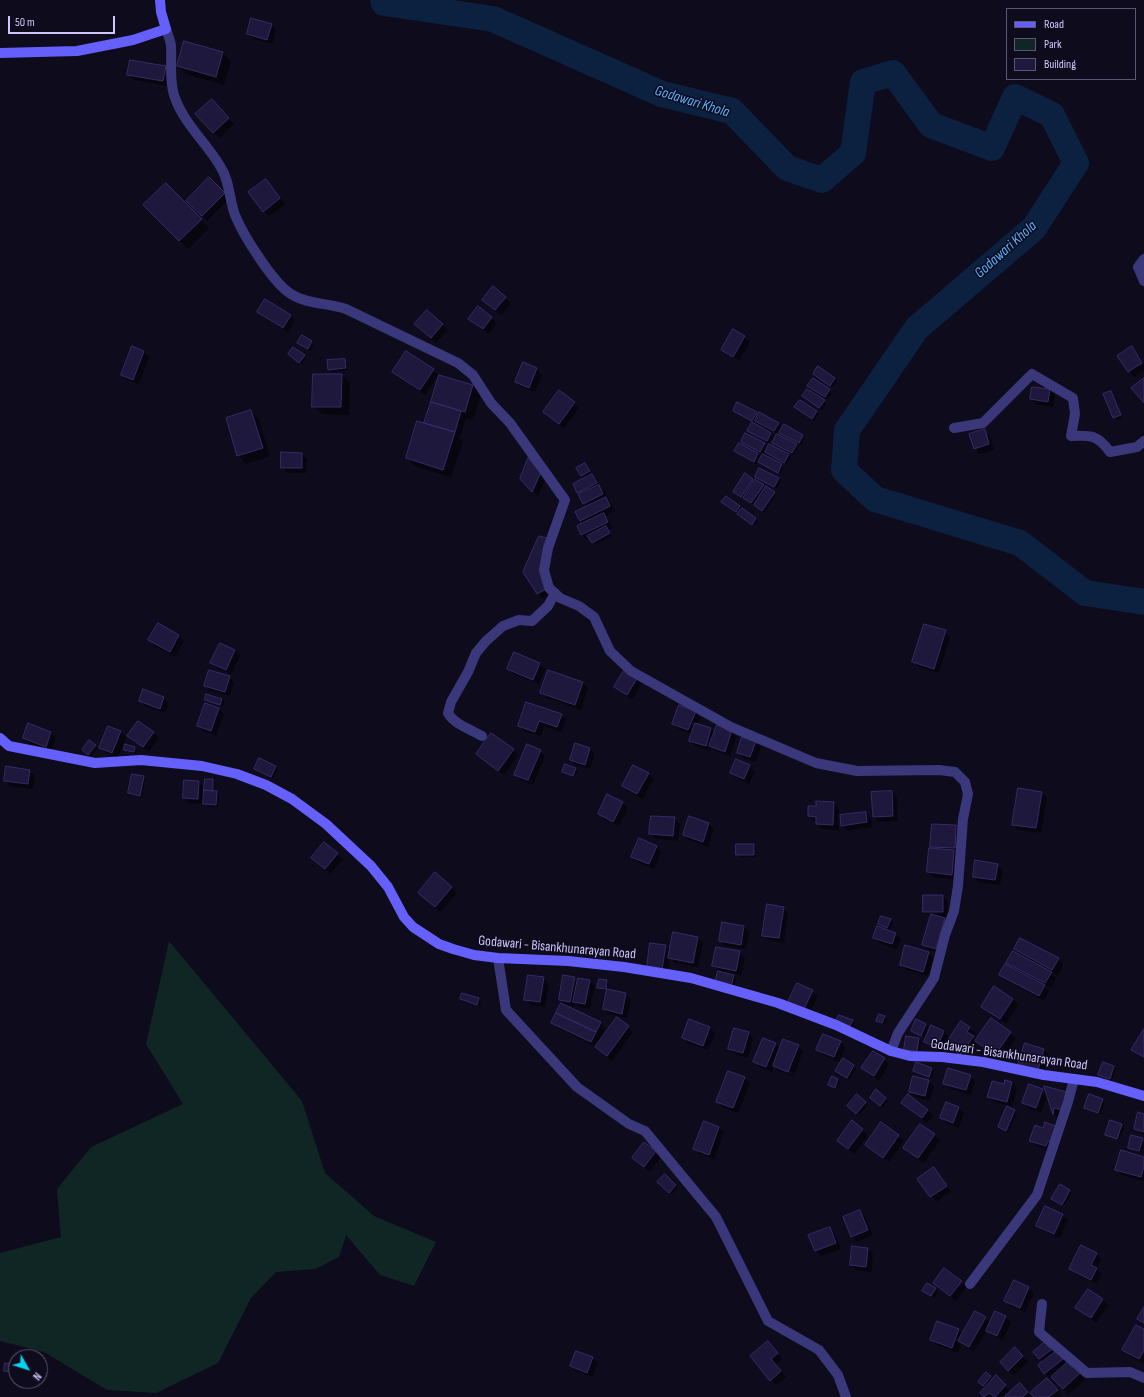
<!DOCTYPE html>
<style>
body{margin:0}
#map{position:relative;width:1144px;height:1397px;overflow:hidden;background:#0e0b1c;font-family:"Sofia Sans Condensed",sans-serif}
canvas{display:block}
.legend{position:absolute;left:1006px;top:8px;width:130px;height:72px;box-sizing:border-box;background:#0e0b1c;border:1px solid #5b5676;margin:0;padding:5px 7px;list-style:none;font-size:12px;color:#cec7fe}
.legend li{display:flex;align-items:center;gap:8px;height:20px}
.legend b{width:20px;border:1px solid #5b5676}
.north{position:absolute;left:8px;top:1349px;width:40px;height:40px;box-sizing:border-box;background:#0e0b1c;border:1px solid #5b5676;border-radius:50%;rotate:129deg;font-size:11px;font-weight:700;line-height:16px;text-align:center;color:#cec7fe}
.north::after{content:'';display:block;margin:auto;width:14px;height:18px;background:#04d5ee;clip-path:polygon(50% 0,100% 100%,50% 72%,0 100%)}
.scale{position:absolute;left:8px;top:16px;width:107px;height:18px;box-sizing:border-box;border:2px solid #cec7fe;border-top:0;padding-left:5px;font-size:12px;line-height:14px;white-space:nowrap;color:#cec7fe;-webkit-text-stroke:3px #0e0b1c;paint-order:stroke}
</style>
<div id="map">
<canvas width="1144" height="1397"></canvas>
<ul class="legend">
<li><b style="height:5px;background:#6560fc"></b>Road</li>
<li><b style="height:11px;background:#0f2625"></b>Park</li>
<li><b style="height:11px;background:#1f183d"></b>Building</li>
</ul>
<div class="north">N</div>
<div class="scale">50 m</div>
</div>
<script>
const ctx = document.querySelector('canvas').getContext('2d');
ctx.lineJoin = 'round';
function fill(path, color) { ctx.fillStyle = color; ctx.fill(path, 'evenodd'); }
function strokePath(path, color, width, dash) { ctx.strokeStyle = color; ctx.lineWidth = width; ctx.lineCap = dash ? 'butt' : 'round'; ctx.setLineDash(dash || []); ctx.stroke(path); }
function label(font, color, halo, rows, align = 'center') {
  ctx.font = font + ' "Sofia Sans Condensed",sans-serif'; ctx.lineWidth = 3; ctx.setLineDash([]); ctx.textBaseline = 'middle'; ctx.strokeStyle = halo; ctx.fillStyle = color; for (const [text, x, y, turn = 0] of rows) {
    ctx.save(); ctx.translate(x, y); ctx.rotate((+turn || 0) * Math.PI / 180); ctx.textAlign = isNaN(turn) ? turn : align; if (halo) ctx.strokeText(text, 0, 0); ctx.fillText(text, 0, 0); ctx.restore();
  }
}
fill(new Path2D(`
 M169,941L302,1101L325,1173L374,1216L436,1242L414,1286L380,1275L346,1235L339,1257L315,1269L276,1272L251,1298L218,1363L156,1393L107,1390L44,1352L0,1341V1253L61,1237L57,1189L91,1147L183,1104L146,1044Z`), '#0f2625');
fill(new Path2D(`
 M271,24L276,30L273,44L254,39L248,34Z
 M185,42L223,53L231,61L224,85L186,74L178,66Z
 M165,67L171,72L168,86L134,80L128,74Z
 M217,105L234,124L219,138L213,132Z
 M209,179L229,199L207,221L188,201Z
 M266,180L285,204L269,216L264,211Z
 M166,184L209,228L188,249L145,205Z
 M494,288L511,303L501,315L489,305Z
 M258,312L290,316L295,321L288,333Z
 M491,318L497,323L488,334L469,319Z
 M442,324L448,330L436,343L421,330Z
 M302,337L314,345L310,351L299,343Z
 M744,337L750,342L739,361L723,350Z
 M1132,348L1144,364V370L1134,377L1118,356Z
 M144,352L149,357L139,384L127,380L122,375Z
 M304,356L306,358L302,364L291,357Z
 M345,360L347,362L348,370L331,372L328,369Z
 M524,364L537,369L542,375L535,392L521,387L516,382Z
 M433,370L438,375L425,395L393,372Z
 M814,374L834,379L837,381L833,387Z
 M342,375L350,383L349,415L322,414L313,406Z
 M440,376L473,386L481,394L473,420L466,418L460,437L457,436L463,441L451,477L415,466L407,458L428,425L425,422Z
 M811,388L829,390L832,393L827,399Z
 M1050,390L1055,395L1053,407L1036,404L1031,399Z
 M1111,392L1122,418L1117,420L1104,394Z
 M806,399L824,401L826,404L822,410Z
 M800,401L819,414L814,421L798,410Z
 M574,402L579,408L564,428L545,412Z
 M251,411L259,420L270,456L246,464L238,455Z
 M734,411L756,413L781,426L777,433Z
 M784,426L805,438L801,445L780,433Z
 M748,431L771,433L773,436L769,443Z
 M985,431L990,436L994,450L980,454L975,449Z
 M742,442L764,444L767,446L763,454Z
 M773,443L796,445L798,447L794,455Z
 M735,451L758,454L760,456L756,464Z
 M766,452L789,455L791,457L787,464Z
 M302,454L307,459L306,473H287L282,467Z
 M763,455L784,467L780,474L759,462Z
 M529,460L546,478L538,496L521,479Z
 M587,466L598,486L604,491L615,511L606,516L613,528L609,530L612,536L595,545L590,539L587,540L582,535L578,527L584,524L580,520L587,507L578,492L585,478L578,469Z
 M745,475L776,495L765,512L736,494Z
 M756,477L778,479L781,481L777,489Z
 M725,504L740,506L758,521L754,526Z
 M546,575L551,595L543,599L538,594Z
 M158,624L179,636L184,641L175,657L155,646L150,640Z
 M945,631L950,637L939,673L919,667L913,662Z
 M220,644L235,651L240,656L231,674L217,668L212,663Z
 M515,653L540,664L545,669L539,684L514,674L508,669Z
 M549,671L583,683L588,688L581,710L547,698L541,693Z
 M229,677L234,682L230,696L210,691L205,685Z
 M637,678L642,683L632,700L615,687Z
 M144,690L164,698L169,704L165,713L145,706L140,700Z
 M222,699L224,702L223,706L206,700Z
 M206,705L219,709L224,714L216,736L204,731L198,726Z
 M695,712L700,718L698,725L711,729L715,733L732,731L737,736L730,756L716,751L712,748L711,751L695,746L690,740L692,734L678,729L673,723Z
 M561,715L566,720L562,732L544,726L541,736L524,731L519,725Z
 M29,725L51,733L56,738L51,751L29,743L24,737Z
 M120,732L126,737L118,758L106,753L101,748Z
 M153,733L159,738L149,752L128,736Z
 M755,742L761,747L756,762L743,758L738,752Z
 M576,744L590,749L595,754L590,769L576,765L571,760Z
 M95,746L98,748L91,757L85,752Z
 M134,747L137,750L136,754L125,750Z
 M513,750L518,755L504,775L477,754Z
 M540,751L545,756L533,785L520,780L515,774ZM520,776L533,781L532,783L520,778Z
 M634,766L648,774L654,779L643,799L628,791L623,786Z
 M749,766L755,772L749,784L736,778L731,773Z
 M275,767L278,769L273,778L255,768Z
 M575,769L578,771L575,777L563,771Z
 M29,770L35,776L33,789L10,786L5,780Z
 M143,777L145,780L142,797L132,795L129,793Z
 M213,780L215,783V792L219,795L218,807L206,806L203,802V804L189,803L184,798L185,781L199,782L205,788Z
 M892,792L897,798L898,821L879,822L874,817Z
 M1042,793L1047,798L1041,833L1018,830L1013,824Z
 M608,795L623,803L628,808L619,826L604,819L599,814Z
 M834,803L839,808L838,830L822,829L817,824V821H814L809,816L817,807Z
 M866,813L871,818L872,827L848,831L842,825Z
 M674,818L680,824L678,841L656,839L651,834Z
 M709,824L714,829L708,847L689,840L684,835Z
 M955,826L960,831V853L955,852L959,856L957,880L933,877L928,872L934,849L931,846Z
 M324,843L343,859L331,874L317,863Z
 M754,845L756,848V857H740L737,855Z
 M656,846L661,852L654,869L637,862L632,857Z
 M997,865L1003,870L1000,885L979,882L974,876Z
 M452,888L457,893L440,912L419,893Z
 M943,896L948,901V917L940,918L945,919L950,925L942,954L929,950L923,945L931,917L924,912Z
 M783,908L788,913L784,943L769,940L764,935Z
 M890,920L893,922L890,930L879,924Z
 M744,927L749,932L746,949L725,946L720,940Z
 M895,934L901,939L897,949L880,943L874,938Z
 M697,937L703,943L698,967L675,963L670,958L667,974L653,972L666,946L671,951Z
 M1015,949L1058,959L1063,964L1058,975L1049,971L1056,978L1051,988L1042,984L1049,991L1044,1001L1006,980L1001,975L1015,970L1008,962L1023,957Z
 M739,952L745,958L741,975L732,973L736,978L734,988L716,983L719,971L713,965Z
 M928,953L934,958L928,976L906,970L901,965Z
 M544,978L549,984L545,1007L531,1005L525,999Z
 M574,978L578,982L590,981L595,986L590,1009L579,1007L576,1003L575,1007L565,1005L560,1000Z
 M600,980L607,981L609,983L608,990L626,994L631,1000L627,1018L609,1014L604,1009L608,991L601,990L598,987Z
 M812,991L818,996L810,1013L795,1007Z
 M463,994L479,999L481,1001L480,1006L464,1002L462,999Z
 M1013,999L1018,1005L1006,1024L982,1007Z
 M884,1017L887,1019L885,1025L877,1021Z
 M992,1019L1016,1038L1001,1059L978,1042L966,1060L946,1044L942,1052L930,1047L925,1042L932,1027L944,1032L949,1037L948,1043L962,1022L975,1033L973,1036L977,1040Z
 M852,1020L854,1023L853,1028L840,1023Z
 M917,1021L928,1027L924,1037L912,1031Z
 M553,1023H600L605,1028L600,1043L628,1027L633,1032L612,1061L596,1047L558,1028Z
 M710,1028L715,1033L708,1050L688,1043L683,1038Z
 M748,1033L753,1038L748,1058L735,1054L729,1049Z
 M918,1039L921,1041L919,1053L907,1052L905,1049Z
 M840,1042L845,1047L839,1062L823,1055L818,1050Z
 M775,1044L780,1049L798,1046L803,1051L794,1077L779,1071L774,1066L772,1072L760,1067L755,1062ZM779,1067L793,1073V1075L779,1070Z
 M1044,1050L1049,1055L1043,1074L1025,1069L1020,1063Z
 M884,1059L889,1064L879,1081L863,1068Z
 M843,1060L856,1069L849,1079L839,1073Z
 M916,1063L932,1068L934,1071L932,1078L914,1071Z
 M1113,1067L1116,1069L1112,1081L1100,1075Z
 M970,1075L975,1081L971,1095L950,1089L945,1084Z
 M744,1078L750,1083L738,1113L723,1107L718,1102Z
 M838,1079L840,1082L837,1089L830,1085Z
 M929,1081L934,1086L930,1101L915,1097L910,1092Z
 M1012,1083L1017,1088L1012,1107L994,1102L989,1096Z
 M1046,1088L1067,1093L1058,1118L1054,1113Z
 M1042,1090L1047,1096L1041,1113L1028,1108L1023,1103Z
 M1090,1095L1105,1102L1101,1114L1085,1107Z
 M885,1098L888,1101L883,1107L873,1100Z
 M865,1102L868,1105L859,1115L851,1109Z
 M902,1103L928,1110L933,1116L927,1123Z
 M947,1103L959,1108L964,1113L959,1128L946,1123L941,1118Z
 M1015,1110L1017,1113L1008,1133L1001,1129L999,1127Z
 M1144,1115V1135L1135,1128Z
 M1111,1121L1124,1128L1119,1141L1106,1134Z
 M705,1122L719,1128L724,1133L714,1159L700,1154L695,1149Z
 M852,1122L868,1135L854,1154L838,1141Z
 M881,1123L904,1141L889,1162L866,1145Z
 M920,1125L940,1140L924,1163L904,1148Z
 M1058,1128L1063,1133L1058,1147L1051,1151L1036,1146L1031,1141L1044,1129Z
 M1142,1139L1144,1144L1142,1153L1129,1148Z
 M644,1143L661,1157L650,1172L633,1158Z
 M1144,1158V1181L1121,1175L1116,1169Z
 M934,1169L951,1191L936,1202L919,1179Z
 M665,1175L678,1188L672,1194L659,1182Z
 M1070,1191L1072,1193L1064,1206L1055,1201Z
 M860,1211L865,1217L873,1235L857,1242L852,1236Z
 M1062,1215L1068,1220L1060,1238L1043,1231L1037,1226Z
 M830,1228L835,1233L841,1249L821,1256L816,1251L810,1235Z
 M868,1249L873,1254L871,1272L856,1270L851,1265Z
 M1096,1254L1101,1259L1097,1269L1102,1274L1097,1284L1076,1274L1070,1269Z
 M1015,1281L1029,1288L1034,1293L1025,1312L1011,1306L1006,1300Z
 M961,1282L966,1287L956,1301L934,1283Z
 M935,1289L938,1291L934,1298L923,1291Z
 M1103,1299L1108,1305L1096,1323L1077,1308Z
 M976,1312L991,1323L1005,1317L1011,1322L1003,1340L993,1336L987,1330L974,1352L961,1343L958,1353L937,1345L931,1340L959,1330L963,1334Z
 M1144,1330V1364L1129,1355L1124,1350Z
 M1047,1346L1054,1354L1062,1358L1067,1364L1069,1362L1085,1379L1069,1394L1052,1377L1050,1378L1045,1373L1043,1362L1035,1352Z
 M773,1348L782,1359L776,1364L786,1377L776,1385L751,1356Z
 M1015,1348L1028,1362L1014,1375L1001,1362Z
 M592,1358L598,1363L592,1377L577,1371L571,1366Z
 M10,1365L12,1368L11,1374L5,1371Z
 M986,1373L993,1380L996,1377L1011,1392L1026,1389L1032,1397L1006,1396L985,1397L981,1393L986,1387L979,1381Z
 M1053,1384L1062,1396L1061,1397H1035Z`), '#0007');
strokePath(new Path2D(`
 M383,0L384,3L493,19L662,94L732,111L787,168L822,180L853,153L863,82L893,73L931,125L992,148L1015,97L1052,115L1076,163L1034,228L917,328L847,430L844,470L875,499L1020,543L1085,593L1144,602`), '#0c203f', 26);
const building = new Path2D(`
 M251,18L272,24L267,40L247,34Z
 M184,41L223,52L216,77L177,66Z
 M130,60L166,66L163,81L127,75Z
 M212,99L229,118L213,133L195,114Z
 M209,177L225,193L202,216L186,201Z
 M266,179L280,198L263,212L248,192Z
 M166,183L202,219L179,241L143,205Z
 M493,286L506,297L495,310L482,300Z
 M265,299L291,315L283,328L257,312Z
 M478,306L492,317L483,329L468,319Z
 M427,310L443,324L431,338L414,324Z
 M733,329L745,336L733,357L721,350Z
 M302,335L312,341L308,349L297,343Z
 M132,346L144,351L133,380L121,375Z
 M1132,346L1142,363L1128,372L1117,356Z
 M293,347L305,355L299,363L288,354Z
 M406,351L434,369L420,390L392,372Z
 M345,359L346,368L328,370L327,360Z
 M523,362L537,368L529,388L515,382Z
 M818,366L835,378L830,386L813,374Z
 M313,374H342L341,407H312Z
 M439,375L473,385L465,412L431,402Z
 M813,378L830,389L825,397L807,386Z
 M1144,378V403L1131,388Z
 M1032,387L1050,389L1048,402L1030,399Z
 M807,389L825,400L819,408L802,396Z
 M559,390L575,402L559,424L543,412Z
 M1111,391L1121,415L1113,418L1103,394Z
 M800,400L817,411L812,419L794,407Z
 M431,402L461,411L455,432L424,423Z
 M737,402L757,412L752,421L733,411Z
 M251,410L263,448L237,456L226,418Z
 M759,412L779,423L774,431L755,421Z
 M417,421L455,432L443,470L406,458Z
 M752,422L771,433L767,441L747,431Z
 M784,424L803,435L799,443L779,433Z
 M985,429L989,444L974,449L969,434Z
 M745,433L765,443L760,452L741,442Z
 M777,434L797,444L792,453L772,443Z
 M739,443L758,453L754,462L734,451Z
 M769,444L789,454L784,463L765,452Z
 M281,452L302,453V468H281Z
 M763,454L782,464L778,473L758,462Z
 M528,458L541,472L532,492L520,479Z
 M585,463L590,471L581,476L576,468Z
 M759,468L779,478L774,487L755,477Z
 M745,473L753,479L741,497L733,492Z
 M592,474L597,483L577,493L573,484Z
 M755,479L764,485L751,503L743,498Z
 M599,485L603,494L583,504L578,494Z
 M766,486L775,492L762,511L754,505Z
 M726,496L740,506L736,512L721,502Z
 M606,497L610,506L580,521L575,512Z
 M742,508L756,518L752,525L737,514Z
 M604,513L608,522L581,535L577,526Z
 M606,526L610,533L592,543L587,536Z
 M539,536L547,538L546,589L537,594L523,572Z
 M158,623L179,635L170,652L148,640Z
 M924,624L946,630L934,669L912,662Z
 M220,643L235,650L226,670L210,663Z
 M514,652L540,663L533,680L507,669Z
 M625,669L638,677L627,695L614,687Z
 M209,670L230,676L225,692L204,686Z
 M548,670L583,682L575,705L540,693Z
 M143,689L164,697L160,709L139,701Z
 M206,694L222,699L220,705L205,700Z
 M526,702L562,714L557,727L539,721L535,732L518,726Z
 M205,703L219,708L211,731L197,726Z
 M679,705L696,711L688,730L672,724Z
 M138,721L154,732L143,747L127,736Z
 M28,723L51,732L46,747L23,738Z
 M695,723L711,728L706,746L689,741Z
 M717,725L732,730L725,752L709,746Z
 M108,726L121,731L112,753L99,748Z
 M491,733L514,749L498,771L476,754Z
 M742,737L756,741L750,757L737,753Z
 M89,740L96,745L88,755L82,750Z
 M575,743L590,748L585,765L570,760Z
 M125,744L135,747L134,752L124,750Z
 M527,744L541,750L528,780L514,775Z
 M259,758L276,766L271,777L254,769Z
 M736,759L750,765L744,779L730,773Z
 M565,764L576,768L573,776L562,772Z
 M633,765L649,773L637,794L622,786Z
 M6,766L30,770L28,784L4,781Z
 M132,774L144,776L140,796L128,793Z
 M205,779H213V791L204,790Z
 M184,780L199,781L198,799L183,798Z
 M1018,788L1042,792L1036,828L1012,825Z
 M204,790L217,791L216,805L203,804Z
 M892,791L893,816L873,817L871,792Z
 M607,794L623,802L613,822L598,814Z
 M816,801L834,802L833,825L816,824V817L808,816V806H816Z
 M866,812L867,822L841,826L840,815Z
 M651,816L675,817L673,836L649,834Z
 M689,816L709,823L703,842L683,835Z
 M932,824L956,825L955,848L930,847Z
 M639,838L657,846L649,864L631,857Z
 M324,842L338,853L325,869L311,858Z
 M736,844H754V855H736Z
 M929,848L954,850L952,875L927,872Z
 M975,860L998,864L995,880L973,877Z
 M435,872L452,887L435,907L418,893Z
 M923,895H943V912H923Z
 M767,904L784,907L779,938L762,936Z
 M931,914L945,918L936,949L922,945Z
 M881,916L891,919L887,928L878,924Z
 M722,922L744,926L741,945L719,941Z
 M877,926L896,933L892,944L873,938Z
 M673,932L698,937L693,963L668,958Z
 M1020,938L1059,958L1052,970L1014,949Z
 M650,943L666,945L662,969L647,967Z
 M905,945L929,952L923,972L900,965Z
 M716,947L740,951L736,971L712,966Z
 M1013,951L1052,972L1045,983L1006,963Z
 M1005,964L1045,985L1039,996L999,975Z
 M718,971L734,975L731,987L715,983Z
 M528,975L544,977L540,1002L524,1000Z
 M563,975L575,977L570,1002L559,1000Z
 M578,978L590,980L585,1004L573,1002Z
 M599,979L607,980L606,989L597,988Z
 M797,983L813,990L804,1009L788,1002Z
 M994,986L1013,999L1000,1019L981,1007Z
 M607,989L626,993L622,1014L603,1009Z
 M462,993L479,998L477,1005L460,999Z
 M561,1003L601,1022L596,1032L556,1013Z
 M556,1013L596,1032L591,1042L551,1023Z
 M879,1014L885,1016L882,1023L876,1021Z
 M839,1015L853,1020L850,1026L836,1021Z
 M617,1017L629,1026L607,1056L595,1047Z
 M991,1018L1011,1032L995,1055L975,1041Z
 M689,1019L710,1027L703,1046L682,1038Z
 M916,1019L926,1024L921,1036L911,1031Z
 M961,1021L970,1027L967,1032L974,1036L960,1055L945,1045Z
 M931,1025L944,1031L937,1048L924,1042Z
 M734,1028L749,1032L743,1053L728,1049Z
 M1144,1029V1057L1131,1050Z
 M823,1034L841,1041L834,1057L816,1050Z
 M906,1036L919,1038L917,1051L904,1050Z
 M763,1038L776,1043L766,1067L753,1062Z
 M783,1039L799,1045L788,1072L773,1066Z
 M1025,1043L1044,1049L1038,1070L1018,1064Z
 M873,1051L885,1058L874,1076L861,1068Z
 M843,1058L854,1065L847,1078L835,1071Z
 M916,1062L932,1068L929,1077L913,1071Z
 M1103,1062L1114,1066L1110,1079L1098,1075Z
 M948,1068L971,1075L966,1090L943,1084Z
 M728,1071L745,1077L733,1108L716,1102Z
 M832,1076L838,1079L835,1088L828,1085Z
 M913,1076L929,1080L925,1096L909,1092Z
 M1005,1080L1012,1082L1007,1102L987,1097L992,1081L1004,1084Z
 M1029,1084L1043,1089L1036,1108L1022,1103Z
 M1044,1086L1067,1092L1063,1110L1054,1108L1053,1114Z
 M876,1089L886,1098L880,1106L870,1098Z
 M857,1094L866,1102L856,1114L847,1106Z
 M908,1094L928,1110L922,1118L901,1103Z
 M1089,1094L1103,1099L1098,1113L1084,1108Z
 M946,1102L959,1107L953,1123L940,1118Z
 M1007,1106L1015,1110L1006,1131L998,1127Z
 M1138,1112L1144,1114V1132L1134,1129Z
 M852,1120L863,1129L848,1149L837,1141Z
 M1110,1120L1122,1124L1117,1139L1105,1135Z
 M704,1121L719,1127L709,1155L693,1149Z
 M881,1122L899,1135L883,1158L865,1145Z
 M1045,1122L1058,1127L1053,1143L1048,1141L1046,1146L1029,1141L1035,1125L1043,1128Z
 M920,1124L935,1134L918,1158L903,1148Z
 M1131,1135L1143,1138L1139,1151L1128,1148Z
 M644,1142L656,1151L644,1167L632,1158Z
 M1121,1150L1144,1157V1166L1141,1177L1115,1170Z
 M934,1167L947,1186L930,1197L917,1179Z
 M665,1174L676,1185L669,1193L657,1182Z
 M1060,1184L1070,1190L1062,1205L1051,1199Z
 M1045,1206L1063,1214L1054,1234L1036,1226Z
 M860,1210L868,1230L851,1237L843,1217Z
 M830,1227L836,1243L815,1251L808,1235Z
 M1081,1245L1097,1253L1091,1265L1097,1268L1091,1280L1069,1269Z
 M852,1246L868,1248L866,1267L850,1265Z
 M944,1268L962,1281L950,1296L933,1283Z
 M1014,1280L1029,1287L1020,1308L1004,1301Z
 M927,1283L936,1288L931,1296L922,1291Z
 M1088,1289L1103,1299L1091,1318L1075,1308Z
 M1144,1307V1323L1137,1319Z
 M975,1311L986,1317L969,1347L958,1341Z
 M995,1311L1006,1316L997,1336L986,1331Z
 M937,1321L959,1329L952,1348L930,1340Z
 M1136,1325L1144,1329V1351L1139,1359L1122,1350Z
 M768,1341L778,1353L771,1359L781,1371L770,1381L750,1356Z
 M1045,1342L1051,1350L1039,1359L1033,1352Z
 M1015,1347L1023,1356L1008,1371L1000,1362Z
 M576,1351L593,1357L587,1373L570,1366Z
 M1057,1351L1063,1359L1044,1374L1038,1365Z
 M1069,1361L1080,1373L1063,1389L1051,1377Z
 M5,1363L11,1364L9,1372L4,1371Z
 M986,1372L991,1376L983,1386L978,1382Z
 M996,1375L1006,1385L995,1397L989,1393L984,1397L980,1393Z
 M1047,1378L1058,1390L1049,1397H1034L1030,1393Z
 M1020,1383L1028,1392L1023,1397H1006L1005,1396Z`);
fill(building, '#1f183d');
strokePath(building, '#372a68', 1);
strokePath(new Path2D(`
 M166,29C168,35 171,41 171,47C172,64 169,78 174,95C183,123 206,142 220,166C230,181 229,199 235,215C243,235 273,283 291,294C306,304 328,303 346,309L458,363L473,375L491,403L510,423L565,500L548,548L544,570L549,588L560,598L579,606L594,617L610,651L631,671L731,727L816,763L857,771L939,770L955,772L965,782L968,794L963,819L958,886L954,911L945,935L934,978L898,1033L891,1051
 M1144,259L1138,267L1144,281
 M954,428L983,423L1032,374L1073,398L1075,414L1071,436C1091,435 1098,435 1110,452L1137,447L1144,441
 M482,736C470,729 454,724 448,713L451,702L468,672L476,653L486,641L503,626L519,620L532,621L548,606L555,593
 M498,958L506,1010L577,1087L629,1124L645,1131L716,1217L768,1321L819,1350L838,1375L846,1397
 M970,1284L1037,1195L1068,1102L1074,1079
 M1042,1304L1039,1332L1087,1373L1130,1372L1144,1378`), '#3a377a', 10);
strokePath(new Path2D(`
 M0,53L77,51L133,40L166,29L161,12L160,0
 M0,738L9,746L95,763L141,760L202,766L237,774L266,785L292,799L326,824L371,866L388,887L404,917L413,927L439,944L453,949L474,955L498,958L568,961L624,967L691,978L778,1003L836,1025L891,1051L910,1056L942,1057L983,1062L1044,1075L1097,1082L1144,1096`), '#6560fc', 10);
label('14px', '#cec7fe', '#0e0b1c', [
 ["Godawari - Bisankhunarayan Road",557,948,5],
 ["Godawari - Bisankhunarayan Road",1009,1055,8]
]);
label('italic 15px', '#57affc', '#0e0b1c', [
 ["Godawari Khola",692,102,17],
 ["Godawari Khola",1006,250,-42]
]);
</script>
